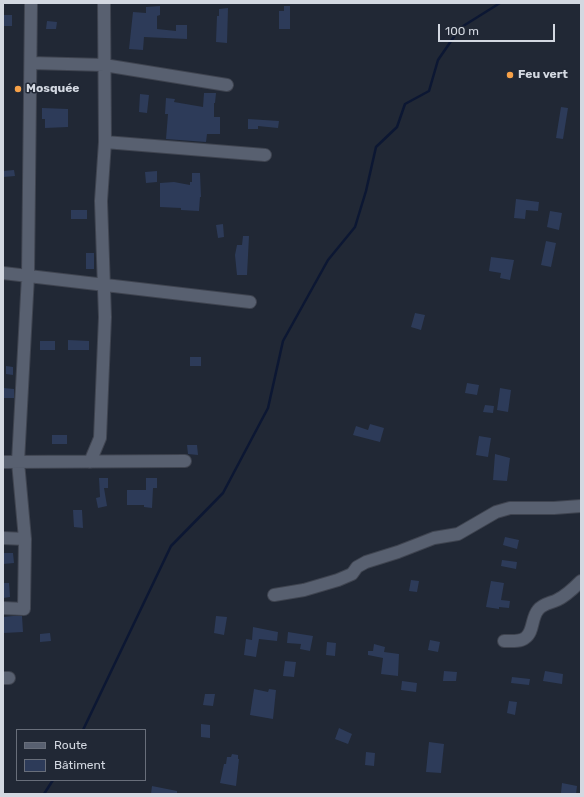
<!DOCTYPE html>
<meta charset="utf-8">
<style>
body{margin:0}
#map{position:relative;width:584px;height:797px;overflow:hidden;background:#212835;font-family:Rubik,sans-serif}
canvas{display:block}
.frame{position:absolute;inset:0;border:4px solid #d3d8e1;pointer-events:none}
.legend{position:absolute;left:16px;top:729px;width:130px;height:52px;box-sizing:border-box;background:#212835;border:1px solid #686e7a;margin:0;padding:5px 7px;list-style:none;font-size:12px;color:#d3d8e1}
.legend li{display:flex;align-items:center;gap:8px;height:20px}
.legend b{width:20px;border:1px solid #686e7a}
.scale{position:absolute;left:438px;top:24px;width:117px;height:18px;box-sizing:border-box;border:2px solid #d3d8e1;border-top:0;padding-left:5px;font-size:12px;line-height:14px;white-space:nowrap;color:#d3d8e1;-webkit-text-stroke:3px #212835;paint-order:stroke}
</style>
<div id="map">
<canvas width="584" height="797"></canvas>
<div class="frame"></div>
<ul class="legend">
<li><b style="height:5px;background:#586070"></b>Route</li>
<li><b style="height:11px;background:#2d3b59"></b>Bâtiment</li>
</ul>
<div class="scale">100 m</div>
</div>
<script>
const ctx = document.querySelector('canvas').getContext('2d');
ctx.lineJoin = 'round';
function strokePath(path, color, width, dash) { ctx.strokeStyle = color; ctx.lineWidth = width; ctx.lineCap = dash ? 'butt' : 'round'; ctx.setLineDash(dash || []); ctx.stroke(path); }
function fill(path, color) { ctx.fillStyle = color; ctx.fill(path, 'evenodd'); }
function label(font, color, halo, rows, align = 'center') {
  ctx.font = font + ' Rubik,sans-serif'; ctx.lineWidth = 3; ctx.setLineDash([]); ctx.textBaseline = 'middle'; ctx.strokeStyle = halo; ctx.fillStyle = color; for (const [text, x, y, turn = 0] of rows) {
    ctx.save(); ctx.translate(x, y); ctx.rotate((+turn || 0) * Math.PI / 180); ctx.textAlign = isNaN(turn) ? turn : align; if (halo) ctx.strokeText(text, 0, 0); ctx.fillText(text, 0, 0); ctx.restore();
  }
}
strokePath(new Path2D(`
 M83,730L171,546L223,493L268,408L283,341L328,260L355,227L366,191L376,147L397,127L405,104L429,91L438,60L460,28L500,3
 M44,794L53,780`), '#0c1733', 2.5);
fill(new Path2D(`
 M160,6V15L157,16V29L176,31V25H187V39L144,37L143,50L129,49L133,12L146,13V7Z
 M284,6H290V29H279V11H284Z
 M228,8L227,43L216,42L217,16H219V9Z
 M3,15H12V26H3Z
 M47,21L57,22L56,29H46Z
 M204,93H216L215,103H214V117H220V134H207L206,142L166,139L168,114H165L166,98L175,99L174,102L203,107Z
 M140,94L149,95L147,113L139,112Z
 M561,107L568,108L563,139L556,138Z
 M42,108L68,109V127L45,128V119H42Z
 M248,119L279,121L278,128L258,126V129H248Z
 M14,170L15,176L3,177V171Z
 M157,171V182L146,183L145,172Z
 M192,173H200L201,197H200L199,211L181,210V208L160,207V183L174,182L190,185V182H192Z
 M516,199L539,202L538,211L526,210L525,219L514,218Z
 M71,210H87V219H71Z
 M550,211L562,213L559,230L547,227Z
 M223,224L224,237L218,238L216,225Z
 M243,236H249L247,275H237L235,255L237,245H242Z
 M546,241L556,243L551,267L541,265Z
 M86,253H94V269H86Z
 M491,257L514,260L510,280L500,278L501,273L489,271Z
 M415,313L425,315L421,330L411,327Z
 M68,340L89,341V350H68Z
 M40,341H55V350H40Z
 M190,357H201V366H190Z
 M6,366L13,367V375L6,374Z
 M467,383L479,385L477,395L465,393Z
 M3,388L14,389V398H3Z
 M500,388L511,390L508,412L497,410Z
 M485,405L494,406L493,413L483,412Z
 M370,424L384,428L380,442L353,435L356,426L368,430Z
 M52,435H67V444H52Z
 M479,436L491,438L488,457L476,455Z
 M187,445H197L198,455L188,454Z
 M495,454L510,458L507,481L493,480Z
 M99,478H108V488H104L107,506L98,508L96,498L100,497Z
 M146,478H157V488H153L152,508L144,507V505H127V490H146Z
 M73,510H82L83,528L74,527Z
 M505,537L519,540L517,549L503,545Z
 M3,553H13L14,563L3,564Z
 M502,560L517,562L516,569L501,566Z
 M411,580L419,581L417,592L409,591Z
 M491,581L504,583L501,600L510,601L509,608L499,607V609L486,607Z
 M3,583H9L10,597L3,598Z
 M13,616H22L23,632L3,633V617Z
 M216,616L227,617L224,635L214,633Z
 M253,627L278,632L277,641L259,639L256,657L244,655L246,639L252,640Z
 M288,632L313,636L310,651L300,649L301,644L287,643Z
 M50,633L51,641L40,642V634Z
 M430,640L440,642L438,652L428,650Z
 M327,642L336,643L335,656L326,655Z
 M374,644L385,647L384,652L399,654L398,676L381,674L383,658L368,655V651H373Z
 M285,661L296,662L294,677L283,676Z
 M444,671L457,672L456,681H443Z
 M545,671L563,674L562,684L543,681Z
 M512,677L530,679L529,685L511,683Z
 M402,681L417,683L416,692L401,690Z
 M254,689L268,692L269,689L276,690L273,719L250,715Z
 M205,694H215L213,706L203,705Z
 M509,701L517,702L515,715L507,713Z
 M201,724L210,725V738L201,737Z
 M339,728L352,734L348,744L335,739Z
 M429,742L444,744L441,773L426,772Z
 M366,752L375,753L374,766L365,765Z
 M232,754L238,755V759H239L236,786L220,783L224,764H226L227,757H231Z
 M562,783L577,786L576,794L561,793Z
 M152,786L177,791V794H151Z`), '#2d3b59');
const minor = new Path2D(`
 M31,63L104,65L227,85
 M105,142L265,155
 M3,273L250,302
 M3,462L185,461
 M90,462L100,438L105,317L101,201L105,142L104,3
 M3,538L25,539
 M274,595L304,590L338,580L352,574L357,567L366,562L398,552L434,538L458,534L496,512L510,508H554L581,506
 M3,608L24,609L25,539L18,462L28,276L31,3
 M504,641C511,641 520,642 525,638C534,632 531,618 538,610C542,604 551,603 557,600C566,596 574,588 581,581
 M3,678H9`);
strokePath(minor, '#3f4450', 14);
strokePath(minor, '#586070', 12);
for (const [x, y, r, color] of [
 [510,75,4,"#f7a148"],
 [18,89,4,"#f7a148"]
]) { const dot = new Path2D(); dot.arc(x, y, r, 0, 2 * Math.PI); ctx.fillStyle = color; ctx.fill(dot); strokePath(dot, '#212835', 1.5); }
label('bold 12px', '#d3d8e1', '#212835', [
 ["Feu vert",518,75],
 ["Mosquée",26,89]
], 'left');
</script>
